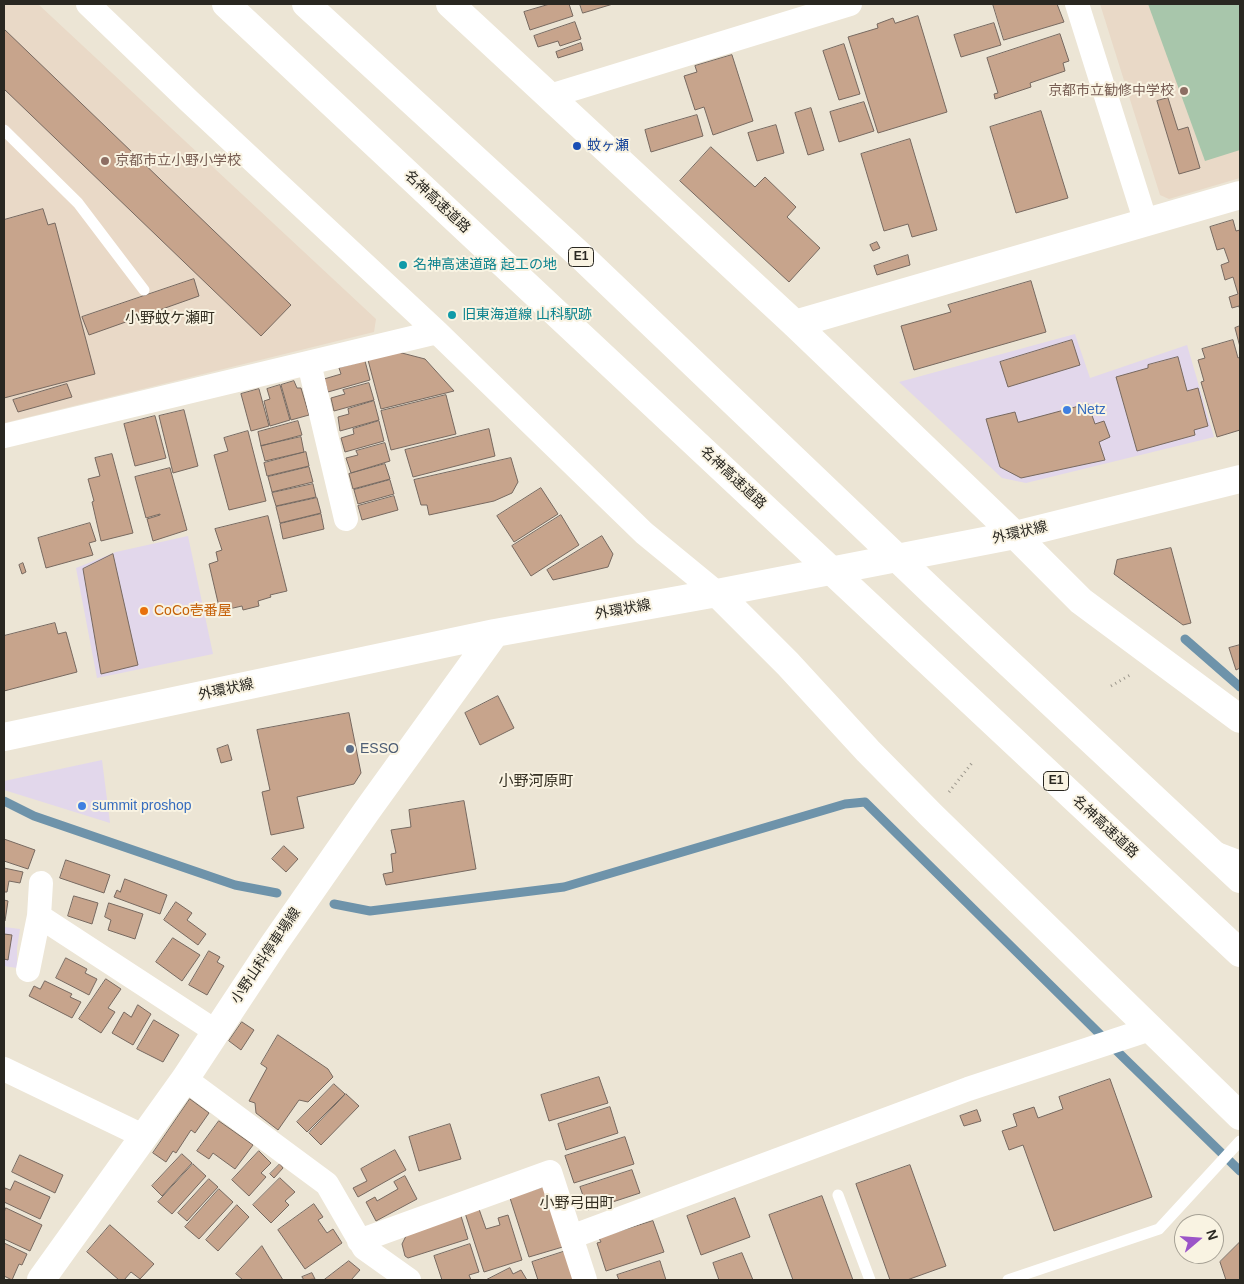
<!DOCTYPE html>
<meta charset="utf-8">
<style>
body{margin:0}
#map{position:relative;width:1244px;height:1284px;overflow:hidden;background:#ece5d5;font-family:Arial,sans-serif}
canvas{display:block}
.frame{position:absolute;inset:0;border:5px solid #292721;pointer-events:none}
.north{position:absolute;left:1174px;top:1214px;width:50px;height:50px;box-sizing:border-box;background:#f9f3e2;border:1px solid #a6a195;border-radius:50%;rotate:72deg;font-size:14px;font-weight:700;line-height:20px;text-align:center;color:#292721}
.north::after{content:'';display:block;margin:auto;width:18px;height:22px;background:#9b54c8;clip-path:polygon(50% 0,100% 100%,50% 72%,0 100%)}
</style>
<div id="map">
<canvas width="1244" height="1284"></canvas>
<div class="frame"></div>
<div class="north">N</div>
</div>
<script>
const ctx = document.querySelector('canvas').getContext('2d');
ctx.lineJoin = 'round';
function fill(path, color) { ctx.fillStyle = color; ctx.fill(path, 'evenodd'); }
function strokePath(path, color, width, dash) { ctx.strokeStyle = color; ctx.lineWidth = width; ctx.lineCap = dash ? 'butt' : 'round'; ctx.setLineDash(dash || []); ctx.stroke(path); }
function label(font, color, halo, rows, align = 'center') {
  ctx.font = font + ' Arial,"Noto Sans JP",sans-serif'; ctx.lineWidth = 4; ctx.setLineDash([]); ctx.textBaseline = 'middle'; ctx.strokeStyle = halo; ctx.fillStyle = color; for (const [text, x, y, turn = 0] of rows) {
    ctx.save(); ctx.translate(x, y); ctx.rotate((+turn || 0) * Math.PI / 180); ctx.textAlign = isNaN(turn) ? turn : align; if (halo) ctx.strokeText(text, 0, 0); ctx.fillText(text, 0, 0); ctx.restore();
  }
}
fill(new Path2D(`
 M1075,334L1090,378L1187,345L1214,437L1026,483L1002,478L899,382Z
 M188,536L213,654L97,678L76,568L116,552Z
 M102,760L110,823L4,790V781Z
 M4,927L20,929L17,948V968L4,966Z`), '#e2d7eb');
fill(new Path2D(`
 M4,4H38L376,319L374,332L4,423Z
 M1100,4H1240V178L1169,199L1160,195Z`), '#e9d9c7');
fill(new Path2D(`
 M1148,4H1240V150L1205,161Z`), '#a8c6ab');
strokePath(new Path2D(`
 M1185,639L1240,687
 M4,801L34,816L235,885L277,893
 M334,904L370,911L564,887L845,804L865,802L1125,1059L1240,1171`), '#6e93aa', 9);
const building = new Path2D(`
 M550,4H569L573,16L530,30L524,12Z
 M580,4H613L583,13Z
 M993,4H1057L1064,22L1004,40Z
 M918,16L947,112L878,133L848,37L878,28L877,24L893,18L895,23Z
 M575,22L581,39L560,46L558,41L538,47L534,36Z
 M994,23L1001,45L961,57L954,35Z
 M4,29L291,305L261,336L4,89Z
 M1060,34L1069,61L1063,63L1065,71L1030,83L1031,87L995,99L994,94L998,93L987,58Z
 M581,43L583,50L558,58L556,52Z
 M844,44L860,94L839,100L823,51Z
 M732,55L753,121L713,135L704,107L695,110L684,76L697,72L695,66Z
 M1168,98L1178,130L1188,127L1200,168L1179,174L1157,101Z
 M864,102L874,131L839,142L830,112Z
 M811,108L824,150L808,155L795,113Z
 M1041,111L1068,198L1016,213L990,127Z
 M697,115L703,136L651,152L645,130Z
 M776,125L784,153L757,161L748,133Z
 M910,139L937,230L912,237L908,224L884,231L861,154Z
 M711,147L755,187L765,177L796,207L787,217L820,248L789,282L680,181Z
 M43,209L48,225L55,223L95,374L4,398V220Z
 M1233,220L1236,231L1240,230V311L1239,306L1232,308L1229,297L1238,294L1233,277L1225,280L1221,265L1229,262L1224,248L1217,250L1210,227Z
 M877,242L880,248L873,251L870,245Z
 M908,255L910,265L877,275L874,266Z
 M194,279L199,296L89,335L82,317Z
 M1031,281L1046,332L914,370L901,326L951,312L948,305Z
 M1240,326V347L1235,328Z
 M1072,340L1080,365L1008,387L1000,362Z
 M1233,340L1238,358L1240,357V430L1217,437L1201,382L1204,381L1198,360L1205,358L1202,349Z
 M398,352L425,359L454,391L381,409L368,360Z
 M1178,357L1187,391L1198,388L1208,426L1194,430L1195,435L1137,451L1116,377L1148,368V365Z
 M365,361L370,380L328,392L324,379L341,374L339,368Z
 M294,381L297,388H301L309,415L291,420L281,385Z
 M369,383L374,400L334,411L331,398L345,394L343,390Z
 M67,384L72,397L18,412L13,400Z
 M280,385L290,420L270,426L264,401L270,399L267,389Z
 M259,389L269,426L251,431L241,394Z
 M446,395L456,434L391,450L381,411Z
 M374,401L379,420L340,431L338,417L349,414L348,409Z
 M1088,404L1095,424L1104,421L1110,437L1099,442L1105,460L1021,478L1000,467L986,419L1015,412L1018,422Z
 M184,410L198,466L173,473L159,416Z
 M155,416L166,458L135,466L124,424Z
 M298,421L302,435L261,446L258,432Z
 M379,421L384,441L345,452L341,438L354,434L353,429Z
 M489,429L495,456L413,477L405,450Z
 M248,431L266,501L229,510L214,455L228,451L224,438Z
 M301,437L304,452L265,461L261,446Z
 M385,443L390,461L351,473L346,458L358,455L356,451Z
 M306,452L309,466L267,476L264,463Z
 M112,454L133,533L101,541L92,502L94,501L88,479L100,476L95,458Z
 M511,458L518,482L512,493L494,501L429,515L427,505H421L414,480Z
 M385,464L390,479L353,489L349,474Z
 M309,467L313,482L272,492L268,477Z
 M170,468L187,530L153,541L147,519L160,515V514L146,518L135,477Z
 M390,480L394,494L358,504L354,490Z
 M313,484L316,497L276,506L272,493Z
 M541,488L558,514L514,542L497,516Z
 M394,496L398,510L362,520L358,506Z
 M317,498L321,513L280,523L276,507Z
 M321,514L324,529L283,539L280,524Z
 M561,515L579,545L531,576L512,546Z
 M268,516L287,591L270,595L271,597L258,601L259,606L243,610L242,606L220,611L209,564L218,561L216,552L222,550L215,529Z
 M90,523L96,541L89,543L93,555L46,568L38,538Z
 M602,536L613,554L608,567L553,580L547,570Z
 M1171,548L1191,623L1183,625L1114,574L1117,560Z
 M113,554L138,665L101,674L83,569Z
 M23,563L26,572L22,574L19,565Z
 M55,623L58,634L66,632L77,672L4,691V636Z
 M1240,645V668L1236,670L1229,648Z
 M498,696L514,728L480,745L465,713Z
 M349,713L361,773L354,784L297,797L304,828L271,835L262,792L270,790L257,730Z
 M228,745L232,760L221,763L217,749Z
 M464,801L476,869L386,885L383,874L393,872L391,854L396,853L391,830L411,827L409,810Z
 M4,839L35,850L28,869L4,861Z
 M284,846L298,859L286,872L272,859Z
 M66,860L110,875L104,893L60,878Z
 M4,868L23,872L20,883L9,881L7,892H4Z
 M125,879L167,895L160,914L114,897L117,890L120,892Z
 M74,896L98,903L92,924L68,916Z
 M4,900L8,901L5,921H4Z
 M176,902L192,913L187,920L206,934L198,945L164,920Z
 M109,903L143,914L135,939L108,930L111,920L105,917Z
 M4,934L12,935L8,960L4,959Z
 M173,938L200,955L182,981L156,962Z
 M209,951L220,957L217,962L224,966L207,995L189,985Z
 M66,958L87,969L85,973L97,979L89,995L56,978Z
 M106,979L121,989L108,1008L115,1012L101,1033L79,1019Z
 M45,981L72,994L70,997L81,1002L72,1018L29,996L34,986L40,989Z
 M138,1005L151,1014L133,1045L112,1033L124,1012L131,1017Z
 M154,1020L179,1035L163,1062L137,1049Z
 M242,1022L254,1030L241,1050L229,1041Z
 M278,1035L328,1069L333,1077L308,1102L299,1100L278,1130L256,1113L255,1103L249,1101L267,1068L261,1064Z
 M599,1077L608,1103L549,1121L541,1095Z
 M1110,1079L1152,1197L1054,1231L1023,1145L1009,1150L1002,1131L1017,1126L1013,1114L1034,1107L1038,1118L1063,1109L1059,1097Z
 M334,1084L345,1094L307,1132L297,1122Z
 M346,1094L359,1106L321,1145L309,1133Z
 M190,1099L209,1113L195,1133L191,1130L176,1153L173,1151L166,1162L153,1153Z
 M610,1107L618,1133L566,1150L558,1124Z
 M977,1110L981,1121L964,1126L960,1116Z
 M219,1121L253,1145L235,1169L213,1153L209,1159L197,1151Z
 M450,1124L461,1159L419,1171L409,1137Z
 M625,1137L634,1164L574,1183L565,1156Z
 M395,1150L406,1170L358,1197L353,1188L367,1181L361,1169Z
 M259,1151L271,1163L261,1173L266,1177L249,1196L232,1180Z
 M182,1154L192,1163L162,1196L152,1186Z
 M20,1155L63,1175L55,1193L12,1172Z
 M193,1164L206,1176L172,1214L158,1202Z
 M280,1164L283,1168L274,1178L270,1174Z
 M910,1165L946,1266L907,1280H890L856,1184Z
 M632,1170L640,1193L588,1210L580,1187Z
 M405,1176L417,1199L376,1221L366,1202L375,1197L377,1201L398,1189L394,1182Z
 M280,1178L295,1192L285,1201L289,1205L271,1223L253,1205Z
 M209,1179L218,1187L187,1221L178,1213Z
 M15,1181L50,1197L40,1219L4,1202V1191L5,1188L10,1190Z
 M547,1186L566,1246L529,1257L510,1198Z
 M219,1189L233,1202L199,1239L185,1227Z
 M822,1196L853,1280H793L769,1215Z
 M735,1198L750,1237L701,1255L687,1216Z
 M314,1204L323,1217L318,1220L327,1233L333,1229L342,1243L305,1269L278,1230Z
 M237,1205L249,1217L218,1251L206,1240Z
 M6,1208L42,1225L30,1251L4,1239V1213Z
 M479,1209L486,1229L500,1225L498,1218L508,1215L522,1260L484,1272L465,1213Z
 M461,1216L468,1239L408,1258L405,1256L402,1244L407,1234Z
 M653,1221L664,1252L606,1271L597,1243L601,1242L599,1238Z
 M110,1225L154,1264L140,1279L131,1272L124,1280H119L87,1252Z
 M1240,1242V1280H1226L1220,1262Z
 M4,1243L27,1254L22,1265L19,1264L12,1280L4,1276Z
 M470,1244L479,1272L469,1275L471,1280H442L434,1256Z
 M262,1246L283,1280H243L236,1274Z
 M569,1250L578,1280H538L532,1262Z
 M742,1253L753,1280H719L713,1263Z
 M349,1261L360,1270L351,1280H324Z
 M660,1261L666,1280H619L617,1275Z
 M510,1268L513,1274L521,1270L527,1280H486Z
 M312,1273L315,1279L304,1280L302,1277Z`);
fill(building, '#c7a48c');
strokePath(building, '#776960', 1);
strokePath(new Path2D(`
 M1111,686L1130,675
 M949,792L972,763`), '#9d988d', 3, [1, 4]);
strokePath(new Path2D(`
 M4,130L78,203L144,290
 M1219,848L1240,856
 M838,1195L870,1280
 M1008,1280L1159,1229L1240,1141`), '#fff', 11);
strokePath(new Path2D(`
 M88,4L189,101L437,332L644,533L717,593
 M1077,4L1146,223
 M550,96L850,4
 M309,363L346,519
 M4,436L437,332
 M39,916L215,1031
 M28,970L39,916L41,883
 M4,1069L143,1136
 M185,1079L327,1184L364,1248L409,1280
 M571,1237L968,1089L1150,1029
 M359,1241L550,1172L585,1280`), '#fff', 24);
strokePath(new Path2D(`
 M450,4L795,324L1015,535L1081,601L1240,719
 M795,324L1240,195
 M717,593L788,664L868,751L931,815L1240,1116
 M4,737L495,633L717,593L1015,535L1240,479
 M41,1280L185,1079L274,944L366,812L495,633`), '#fff', 28);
strokePath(new Path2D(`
 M226,4L1240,953
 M306,4L583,258L937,596L1240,879`), '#fff', 28);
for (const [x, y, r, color] of [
 [1184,91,5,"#8d6e63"],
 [577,146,5,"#1a4fb4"],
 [105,161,5,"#8d6e63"],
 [403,265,5,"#0f9aa8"],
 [452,315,5,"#0f9aa8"],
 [1067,410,5,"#3f7fe0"],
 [144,611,5,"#e8710a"],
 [350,749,5,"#5c6f8a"],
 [82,806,5,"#3f7fe0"]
]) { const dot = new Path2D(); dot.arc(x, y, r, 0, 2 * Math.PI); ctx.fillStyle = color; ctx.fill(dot); strokePath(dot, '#f9f3e2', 2); }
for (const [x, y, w] of [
 [581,257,25],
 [1056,781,25]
]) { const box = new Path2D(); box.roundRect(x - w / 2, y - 9.5, w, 19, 4); ctx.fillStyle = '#f9f3e2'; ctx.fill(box); strokePath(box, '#292721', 1); }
label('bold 12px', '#292721', null, [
 ["E1",581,257],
 ["E1",1056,781]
]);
label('14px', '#785e54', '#f9f3e2', [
 ["京都市立勧修中学校",1174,91],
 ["京都市立小野小学校",115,161,"left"]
], 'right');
label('14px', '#164399', '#f9f3e2', [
 ["蚊ヶ瀬",587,146]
], 'left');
label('14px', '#292721', '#f9f3e2', [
 ["名神高速道路",437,202,43],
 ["名神高速道路",733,478,43],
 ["外環状線",1020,533,-13],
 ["外環状線",623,610,-10],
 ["外環状線",226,690,-12],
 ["名神高速道路",1105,827,43],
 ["小野山科停車場線",266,956,-56]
]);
label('14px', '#0d838f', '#f9f3e2', [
 ["名神高速道路 起工の地",413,265],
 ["旧東海道線 山科駅跡",462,315]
], 'left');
label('14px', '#366cbe', '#f9f3e2', [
 ["Netz",1077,410],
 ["summit proshop",92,806]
], 'left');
label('14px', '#c56008', '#f9f3e2', [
 ["CoCo壱番屋",154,611]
], 'left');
label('14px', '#4e5e75', '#f9f3e2', [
 ["ESSO",360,749]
], 'left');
label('15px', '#342f22', '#f9f3e2', [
 ["小野蚊ケ瀬町",170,319],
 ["小野河原町",536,782],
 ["小野弓田町",577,1204]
]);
</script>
